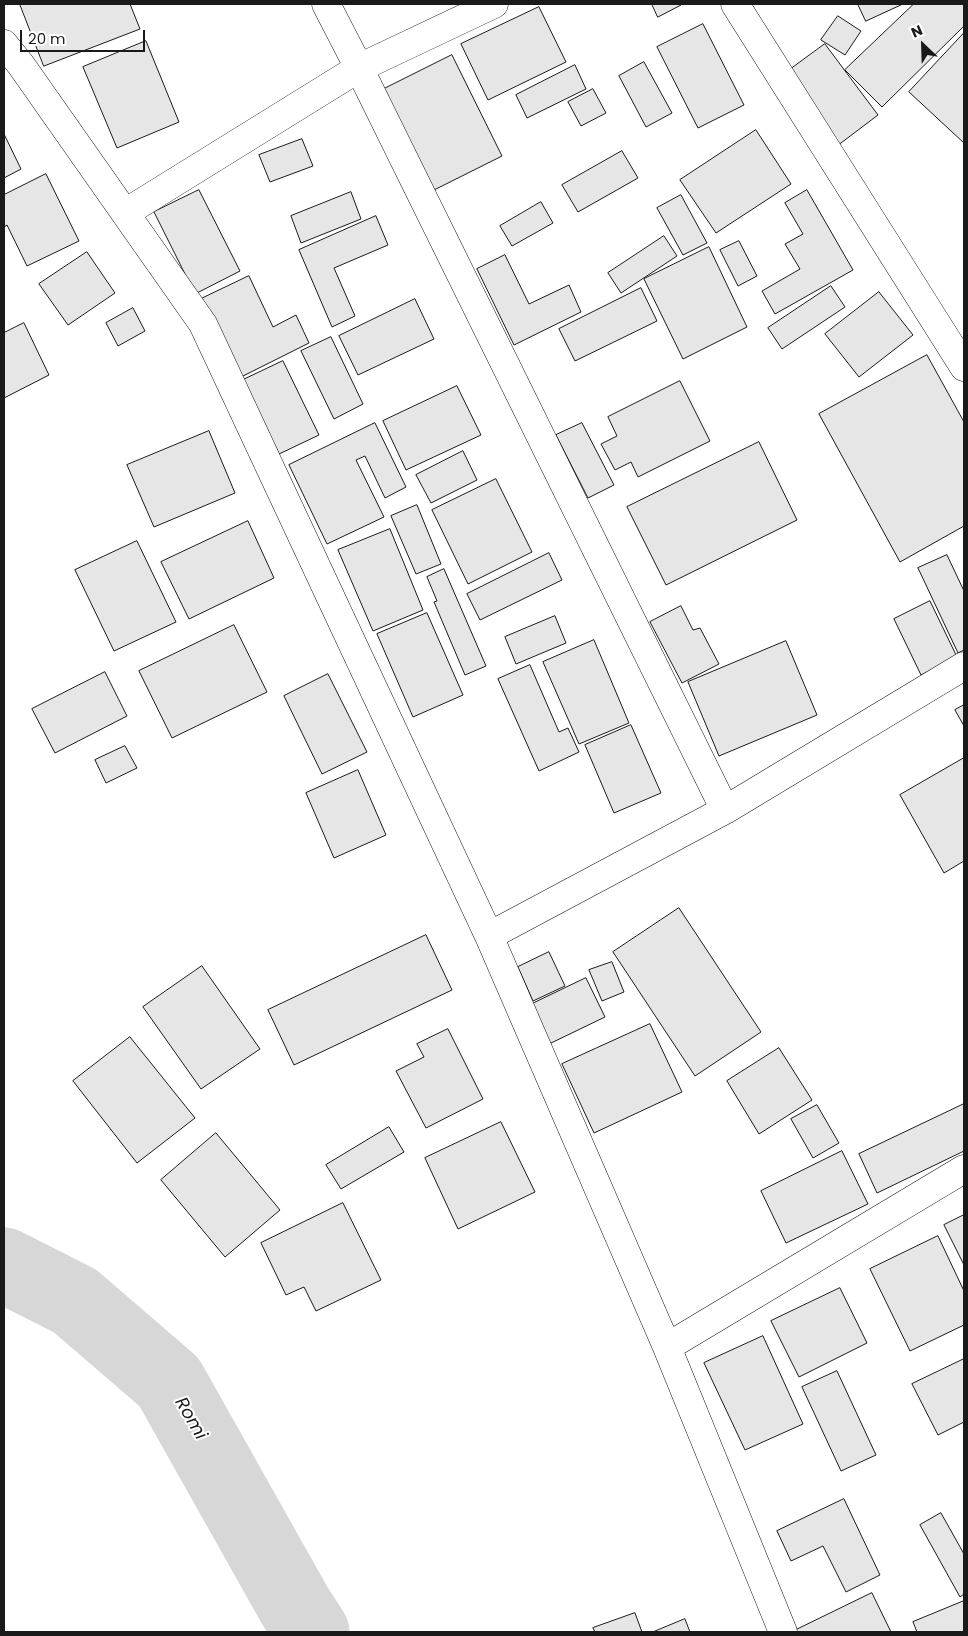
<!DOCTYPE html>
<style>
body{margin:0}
#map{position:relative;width:968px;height:1636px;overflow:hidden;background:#fff;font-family:Poppins,sans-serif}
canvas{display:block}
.frame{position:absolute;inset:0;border:5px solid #1a1a1a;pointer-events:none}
.north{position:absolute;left:898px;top:20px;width:50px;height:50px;-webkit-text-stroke:4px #fff;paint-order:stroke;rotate:336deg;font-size:14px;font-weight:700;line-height:20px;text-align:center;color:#1a1a1a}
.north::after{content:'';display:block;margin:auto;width:18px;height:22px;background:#1a1a1a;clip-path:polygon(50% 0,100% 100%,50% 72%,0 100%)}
.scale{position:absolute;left:20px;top:30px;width:125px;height:22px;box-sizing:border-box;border:2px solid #1a1a1a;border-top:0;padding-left:6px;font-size:15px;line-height:18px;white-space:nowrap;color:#1a1a1a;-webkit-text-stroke:4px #fff;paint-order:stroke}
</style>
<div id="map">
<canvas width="968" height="1636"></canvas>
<div class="frame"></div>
<div class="north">N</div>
<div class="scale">20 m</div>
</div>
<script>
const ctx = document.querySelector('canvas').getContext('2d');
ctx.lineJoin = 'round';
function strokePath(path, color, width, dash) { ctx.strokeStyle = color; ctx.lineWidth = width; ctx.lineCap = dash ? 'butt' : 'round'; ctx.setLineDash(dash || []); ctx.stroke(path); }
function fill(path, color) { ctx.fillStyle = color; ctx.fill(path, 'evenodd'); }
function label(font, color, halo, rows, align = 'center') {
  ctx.font = font + ' Poppins,sans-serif'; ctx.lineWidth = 4; ctx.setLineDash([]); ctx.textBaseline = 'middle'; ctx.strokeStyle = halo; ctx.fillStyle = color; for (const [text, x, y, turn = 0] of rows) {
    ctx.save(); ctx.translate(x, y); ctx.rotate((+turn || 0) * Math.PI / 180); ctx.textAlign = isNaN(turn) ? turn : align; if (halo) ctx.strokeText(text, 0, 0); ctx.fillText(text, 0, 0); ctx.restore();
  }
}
strokePath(new Path2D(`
 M4,1265L75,1301L169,1382L295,1606L312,1632`), '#d7d7d7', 75);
const building = new Path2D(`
 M20,4H130L140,29L44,66Z
 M652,4H680L681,5L658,17Z
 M858,4H903L866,21Z
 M914,4H964V26L882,107L845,70Z
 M539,7L566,62L488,100L461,44Z
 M838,16L861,31L845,55L821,40Z
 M703,24L744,105L698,128L657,47Z
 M964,33V143L909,92Z
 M146,41L179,122L117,148L83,67Z
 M825,44L878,115L837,146L784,74Z
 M452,55L502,156L434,190L384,89Z
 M644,62L672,113L646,127L619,76Z
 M575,65L586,89L527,118L516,95Z
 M593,89L606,113L581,126L568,102Z
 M756,130L791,184L716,233L680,180Z
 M4,134L21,169L4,178Z
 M302,139L313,166L270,182L259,155Z
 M622,151L638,178L578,212L562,185Z
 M46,174L79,241L27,266L7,225L4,227V195Z
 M199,190L240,271L195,294L154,212Z
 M807,190L853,270L775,314L762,291L800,269L785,244L803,234L785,203Z
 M351,192L361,219L301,243L291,216Z
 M681,195L707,243L683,255L657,208Z
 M541,202L553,223L512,246L500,226Z
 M376,216L388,245L334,268L355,316L332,327L299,250Z
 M664,236L677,256L621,293L608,273Z
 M739,241L757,276L738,286L720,250Z
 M709,247L747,327L683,359L644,279Z
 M87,252L115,293L68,325L39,284Z
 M505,255L529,304L569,285L581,312L514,345L477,269Z
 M249,276L273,327L296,315L309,343L239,378L201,299Z
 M831,286L845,307L782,349L768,328Z
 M641,288L657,321L575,361L559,329Z
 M879,292L913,335L859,377L825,334Z
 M415,299L434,339L358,375L339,336Z
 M133,308L145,331L118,346L106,323Z
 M24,323L49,375L4,398V333Z
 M331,337L363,404L334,419L301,351Z
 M927,355L964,422V526L900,562L819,414Z
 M283,361L319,435L279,454L243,380Z
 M680,381L710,441L638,477L631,462L615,470L601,444L617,436L608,417Z
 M457,386L481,435L406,470L383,421Z
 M375,423L406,487L385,498L365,456L356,460L384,517L327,544L289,465Z
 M582,423L614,485L588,498L556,435Z
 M209,431L235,493L154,527L127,465Z
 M759,442L797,520L666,585L627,507Z
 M463,451L477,480L431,503L416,475Z
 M496,479L532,552L468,584L432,510Z
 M417,505L441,564L416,574L391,516Z
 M248,521L274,578L189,619L161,562Z
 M390,529L423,610L373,631L338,550Z
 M137,541L176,622L114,651L75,570Z
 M549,553L562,580L480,620L467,594Z
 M947,555L964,591V650L958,653L918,568Z
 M444,569L486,666L465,675L434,602L437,601L427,577Z
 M930,601L957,657L921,675L894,619Z
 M681,606L693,630L700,628L719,664L682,683L650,622Z
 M427,613L463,695L413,717L377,634Z
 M555,616L566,643L516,664L505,637Z
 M234,625L267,692L172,738L139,671Z
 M594,640L629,723L579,744L543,662Z
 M786,641L817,715L719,756L688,682Z
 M530,665L559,732L568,728L579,752L539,771L498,679Z
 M105,672L127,716L55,753L32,709Z
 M328,674L367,752L322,774L284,696Z
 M964,705V726L955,710Z
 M631,725L661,793L614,813L585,745Z
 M125,746L137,768L106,783L95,760Z
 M964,758V861L944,873L900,795Z
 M358,770L386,835L334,858L306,793Z
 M679,908L761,1032L695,1076L613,952Z
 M426,935L452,990L294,1065L268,1010Z
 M549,952L565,986L533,1001L518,967Z
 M612,962L624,992L602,1001L589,970Z
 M202,966L260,1049L201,1089L143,1007Z
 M586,978L605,1017L549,1044L530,1005Z
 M650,1024L682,1092L594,1133L562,1064Z
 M448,1029L483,1099L426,1128L396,1071L424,1057L417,1044Z
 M130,1037L195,1118L137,1163L73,1081Z
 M779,1048L812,1100L759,1134L727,1081Z
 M964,1104V1151L877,1193L859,1154Z
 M817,1105L839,1143L813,1158L791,1119Z
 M501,1122L535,1192L458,1229L425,1158Z
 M389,1127L404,1152L341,1189L326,1165Z
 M216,1133L280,1210L225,1257L161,1180Z
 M842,1151L868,1204L786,1243L761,1191Z
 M343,1203L381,1280L316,1311L304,1287L286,1295L261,1243Z
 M964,1215V1265L944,1225Z
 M938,1236L964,1291V1325L910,1351L870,1269Z
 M840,1288L867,1343L799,1377L771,1321Z
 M763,1336L803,1424L745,1450L704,1363Z
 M964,1359V1422L938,1435L912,1384Z
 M837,1371L876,1455L841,1471L802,1387Z
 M844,1499L880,1575L846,1592L823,1546L791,1561L777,1531Z
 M941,1513L964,1554V1594L960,1597L920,1525Z
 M872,1593L891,1632H797L796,1630Z
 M964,1601V1632H917L913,1622Z
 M635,1613L642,1632H595L593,1628Z
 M685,1619L690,1632H653Z`);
fill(building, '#e6e6e6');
strokePath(building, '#1a1a1a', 1);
const minor = new Path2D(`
 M326,4L359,68L725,810
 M735,4L964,367
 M4,44L21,65L203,324L489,936L667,1347L783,1632
 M125,213L359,68L494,4
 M489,936L725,810L964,666
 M667,1347L964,1169`);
strokePath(minor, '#1a1a1a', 29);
strokePath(minor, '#fff', 28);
label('italic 18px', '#1a1a1a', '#fff', [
 ["Romi",190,1419,60]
]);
</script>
